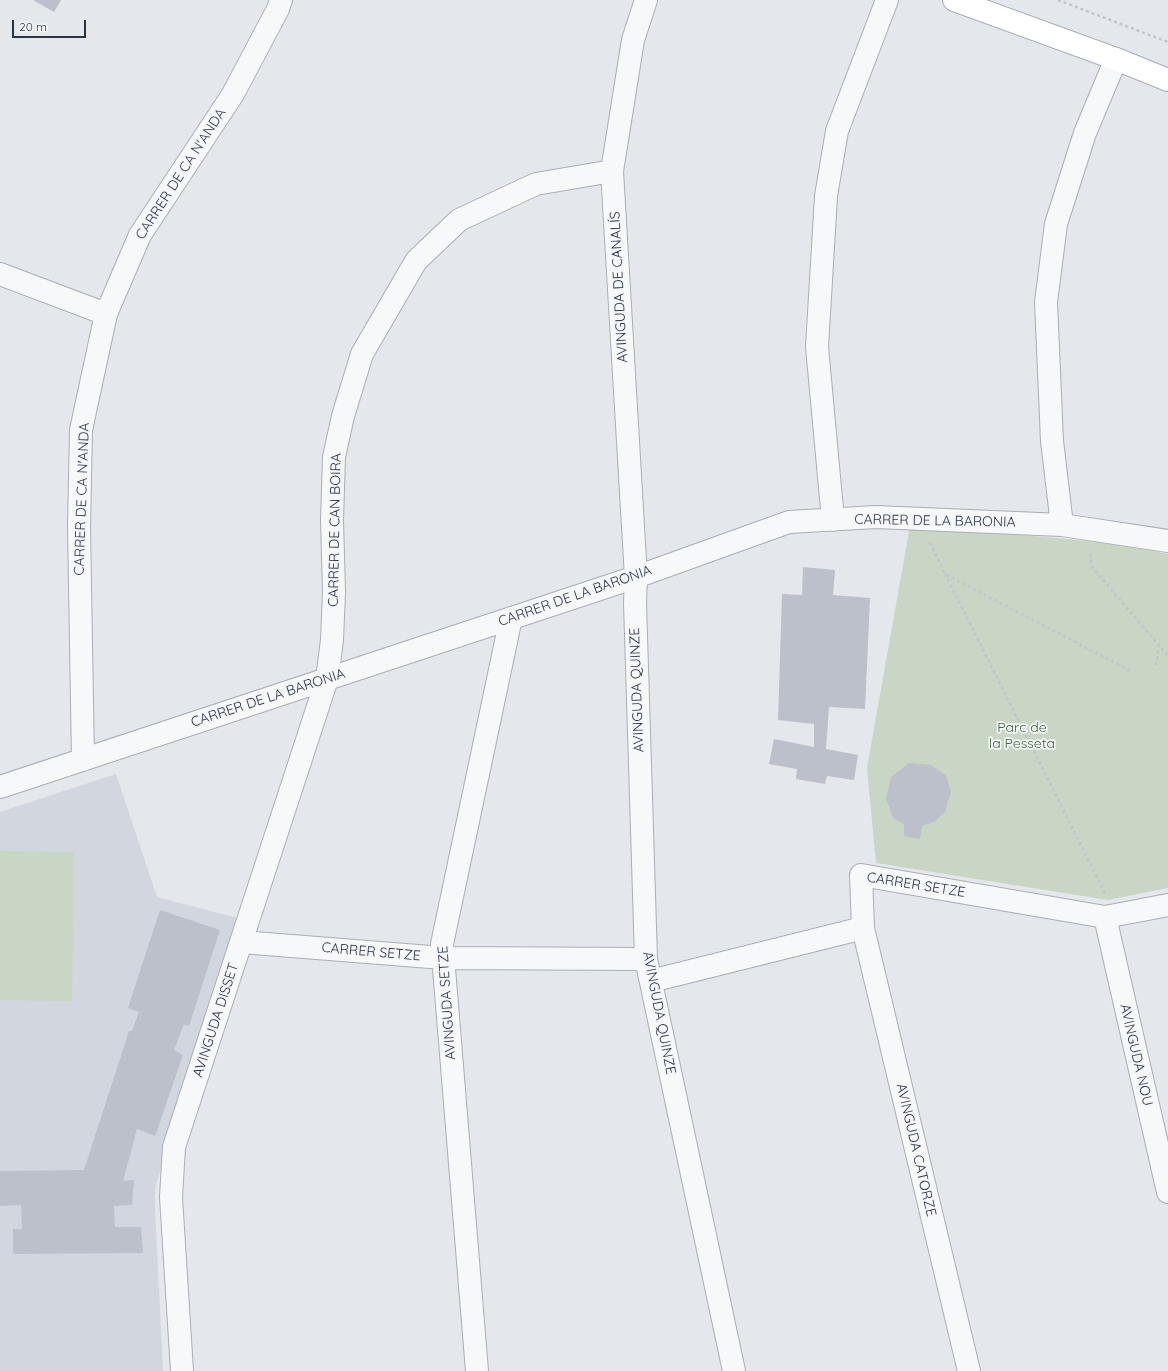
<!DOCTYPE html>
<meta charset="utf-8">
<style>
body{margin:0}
#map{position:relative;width:1168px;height:1371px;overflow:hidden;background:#e4e7ec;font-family:Quicksand,sans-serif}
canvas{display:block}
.scale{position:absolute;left:12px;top:20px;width:74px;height:18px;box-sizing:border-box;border:2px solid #2b3445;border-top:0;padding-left:5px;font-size:12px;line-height:14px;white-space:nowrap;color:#2b3445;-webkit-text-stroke:3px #f4f6f9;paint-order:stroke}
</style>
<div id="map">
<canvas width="1168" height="1371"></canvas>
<div class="scale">20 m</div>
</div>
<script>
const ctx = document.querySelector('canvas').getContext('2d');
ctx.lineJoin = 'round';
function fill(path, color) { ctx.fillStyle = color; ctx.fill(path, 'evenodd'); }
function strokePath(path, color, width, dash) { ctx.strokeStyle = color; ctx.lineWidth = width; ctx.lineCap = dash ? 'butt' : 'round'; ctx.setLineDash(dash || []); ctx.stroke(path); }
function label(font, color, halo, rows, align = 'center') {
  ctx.font = font + ' Quicksand,sans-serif'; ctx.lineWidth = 3.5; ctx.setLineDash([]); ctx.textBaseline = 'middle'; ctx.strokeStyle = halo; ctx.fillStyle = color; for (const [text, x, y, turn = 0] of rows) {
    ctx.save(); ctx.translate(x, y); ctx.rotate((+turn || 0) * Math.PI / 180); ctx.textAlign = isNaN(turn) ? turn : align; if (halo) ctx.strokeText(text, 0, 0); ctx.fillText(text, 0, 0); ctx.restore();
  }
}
fill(new Path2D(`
 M116,774L157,897L237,918L155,1188V1209L163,1371H0V812Z`), '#d2d6de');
fill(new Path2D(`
 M910,526H921L1089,541L1116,542L1168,554V888L1108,900L876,863L867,768Z
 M0,851L74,852L72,1001L0,1000Z`), '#c9d6c5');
fill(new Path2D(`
 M33,0H61L54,12Z
 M803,567L835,570L833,595L870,598L865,709L829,707L826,749L858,755L854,780L827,776L825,784L796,779L797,769L769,764L774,739L814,747V724L778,720L782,594L802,595Z
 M909,763L931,765L946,776L951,791L945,812L934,822L922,826L920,839L904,836V824L893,818L886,799L891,777Z
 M160,910L220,930L189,1026L184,1024L174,1050L183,1055L155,1136L137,1129L123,1181L134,1180L132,1205L114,1206L115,1227H141L143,1253L13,1254V1229H22L21,1205L0,1206V1171L84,1170L129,1031H132L139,1012L128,1008Z`), '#bbc0ca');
const minor = new Path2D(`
 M646,0L633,40L612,171L636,577L635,603L646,959L734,1371
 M0,274L106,314
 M833,520L817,347L826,196L837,131L887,0
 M1062,525L1052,441L1046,302L1056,224L1085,133L1116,59
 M83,760L79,527L81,430L106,314L140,235L233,94L278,9L281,0
 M0,787L636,577L789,522L876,517L1062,525L1168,541
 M1105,917L1168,1192
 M863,928L969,1371
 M241,942L443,958L646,959
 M651,981L863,928L861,875L1105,917L1168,905
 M182,1371L171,1197L174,1147L327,679L332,640L334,592L332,520L334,457L343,416L362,354L416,261L459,220L536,184L612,171
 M477,1371L442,944L511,618`);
const secondary = new Path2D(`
 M954,0L1116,59L1168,80`);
strokePath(minor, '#a9aeb7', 24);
strokePath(secondary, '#a9aeb7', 24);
strokePath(new Path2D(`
 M1058,0L1168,42
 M930,543L945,574L1131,671
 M1090,554L1092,567L1168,656
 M945,574L1105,893
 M1156,665L1159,646`), '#c2c5cb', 2.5, [3, 3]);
strokePath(minor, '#f7f8fa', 22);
strokePath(secondary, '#fff', 22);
label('14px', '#2b3445', '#f4f6f9', [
 ["CARRER DE CA N'ANDA",181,174,-57],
 ["AVINGUDA DE CANALÍS",619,287,-93],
 ["CARRER DE CA N'ANDA",82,499,-88],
 ["CARRER DE LA BARONIA",935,521,1],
 ["CARRER DE CAN BOIRA",335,530,-89],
 ["CARRER DE LA BARONIA",575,596,-19],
 ["AVINGUDA QUINZE",637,690,-92],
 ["CARRER DE LA BARONIA",268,698,-18],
 ["CARRER SETZE",916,885,9],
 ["CARRER SETZE",371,952,5],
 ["AVINGUDA SETZE",447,1003,-94],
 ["AVINGUDA QUINZE",659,1013,79],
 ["AVINGUDA DISSET",216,1020,-72],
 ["AVINGUDA NOU",1136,1055,77],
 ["AVINGUDA CATORZE",916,1150,77]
]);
label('14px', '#3f6138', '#f4f6f9', [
 ["Parc de",1022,728],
 ["la Pesseta",1022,744]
]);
</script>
